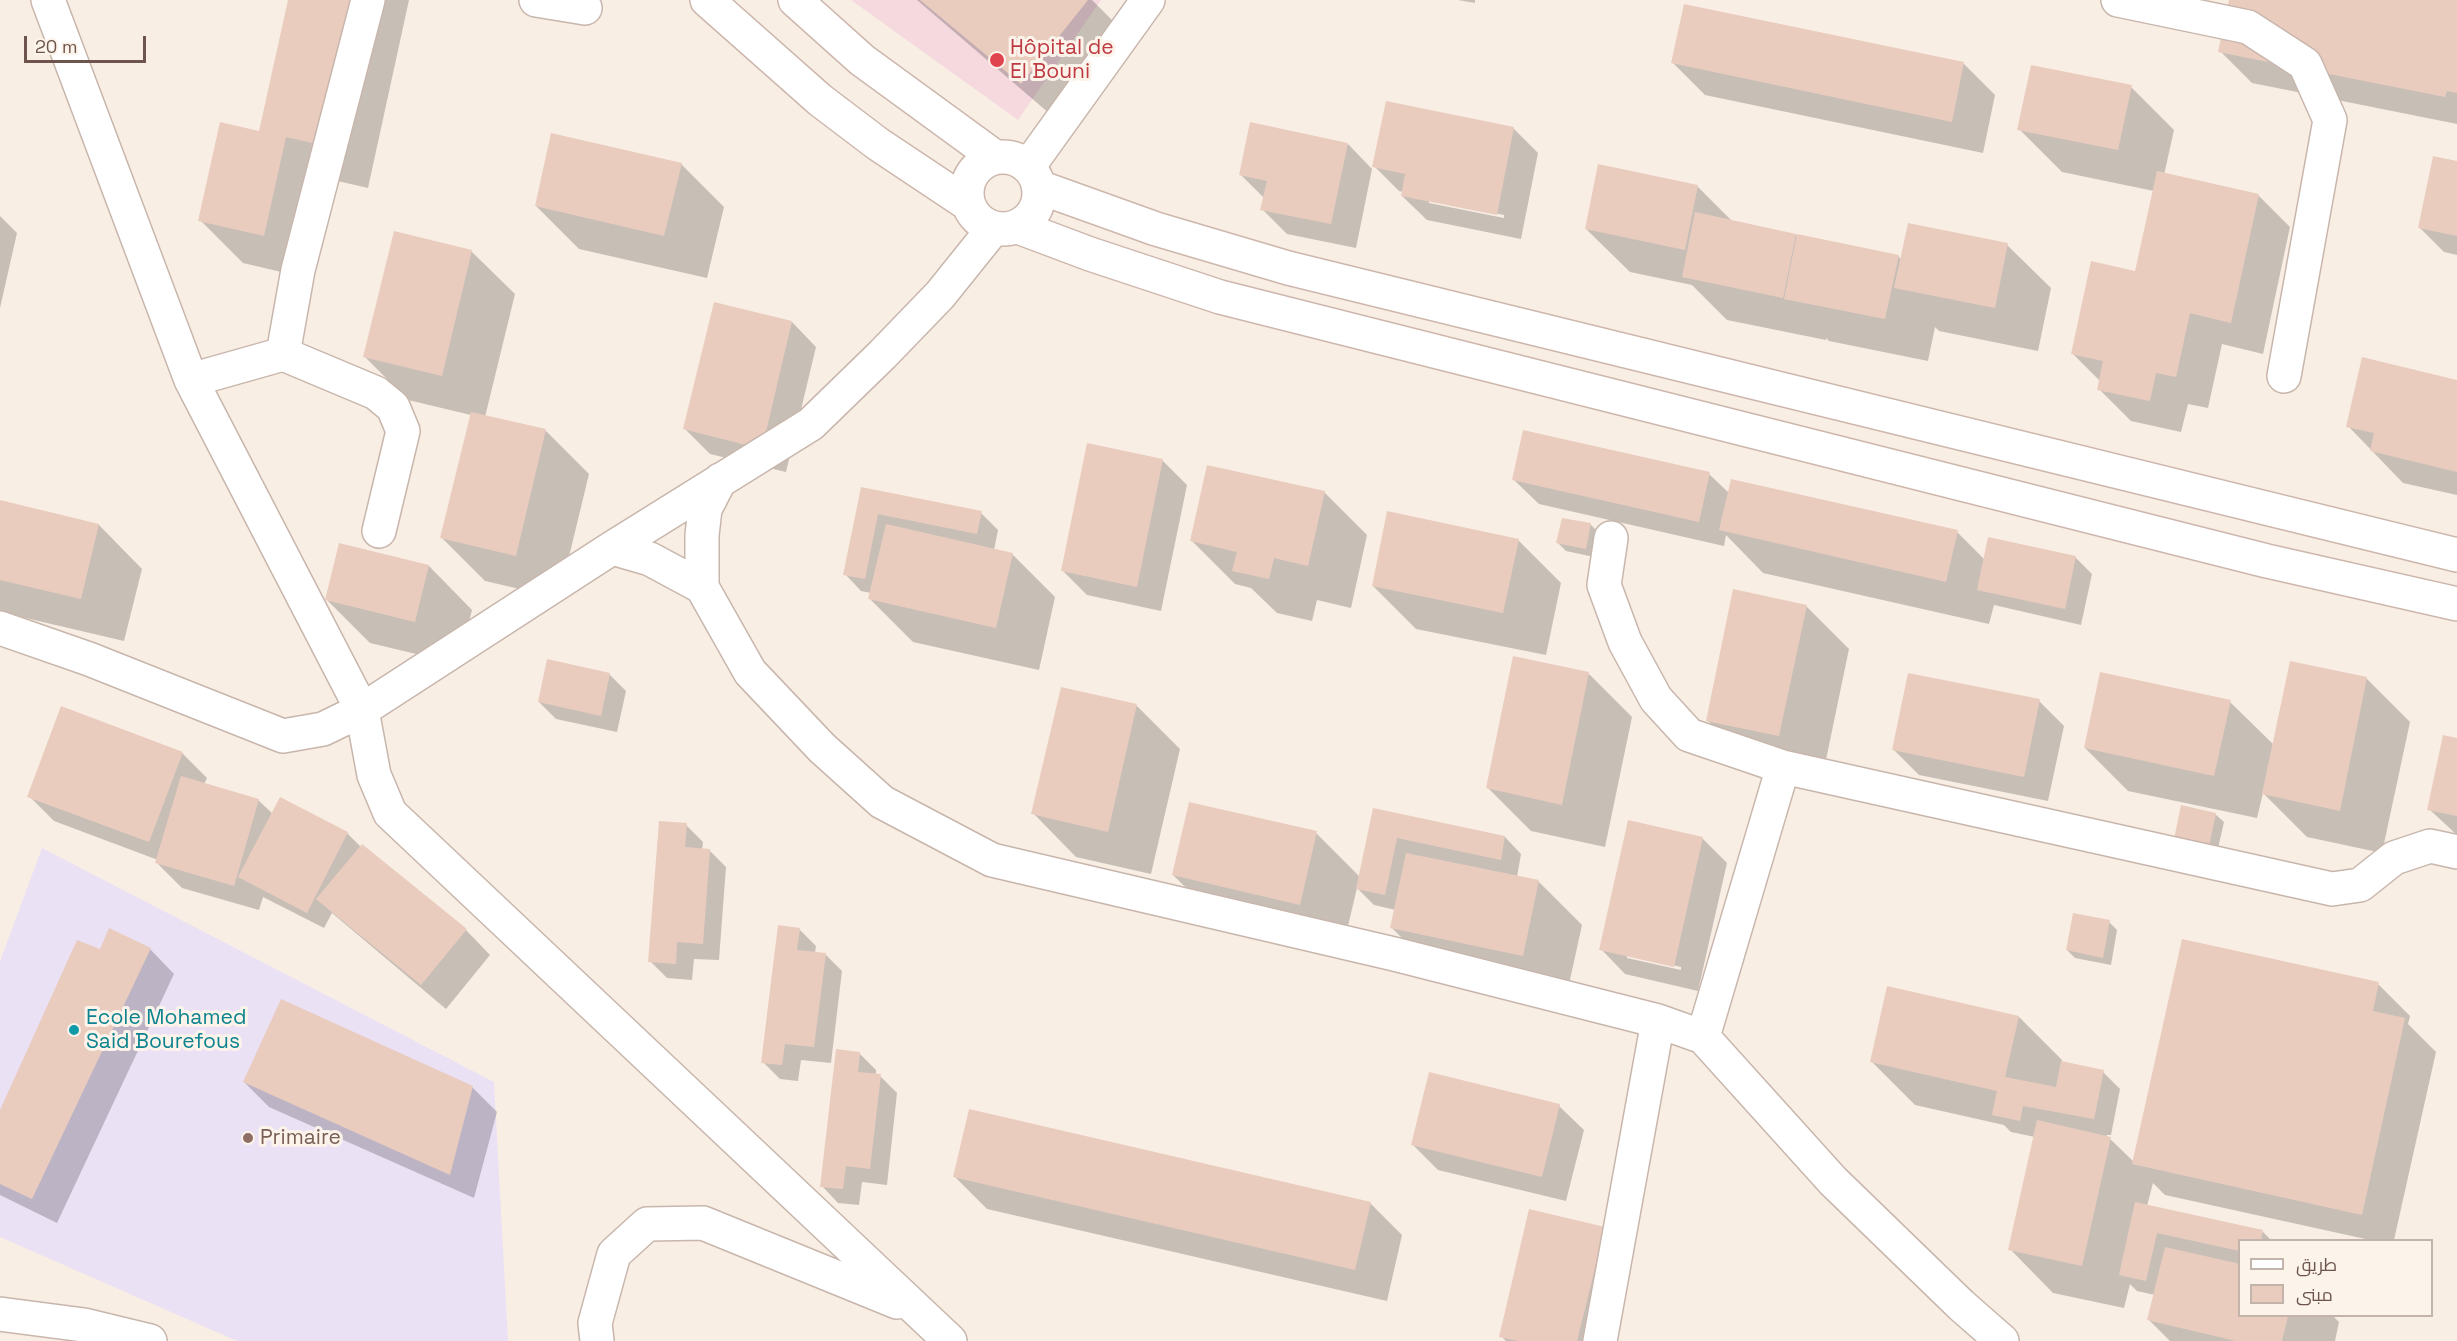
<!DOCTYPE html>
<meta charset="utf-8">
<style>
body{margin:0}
#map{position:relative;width:2457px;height:1341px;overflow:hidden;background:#f9eee4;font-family:"Space Grotesk",Cairo,sans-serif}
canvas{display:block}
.legend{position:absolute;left:2238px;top:1239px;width:195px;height:78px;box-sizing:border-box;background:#fcf3ea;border:2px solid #c3b4ab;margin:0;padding:8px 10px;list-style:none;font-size:18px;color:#6d554d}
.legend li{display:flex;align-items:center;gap:12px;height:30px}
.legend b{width:30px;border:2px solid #c3b4ab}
.scale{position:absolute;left:24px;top:36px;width:122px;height:27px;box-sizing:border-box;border:3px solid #6d554d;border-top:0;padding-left:8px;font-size:18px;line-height:21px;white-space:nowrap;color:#6d554d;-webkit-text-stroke:4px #fcf3ea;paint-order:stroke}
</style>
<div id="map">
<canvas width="2457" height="1341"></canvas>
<ul class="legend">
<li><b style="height:8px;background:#fff"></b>طريق</li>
<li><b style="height:16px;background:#eaccbf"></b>مبنى</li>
</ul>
<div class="scale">20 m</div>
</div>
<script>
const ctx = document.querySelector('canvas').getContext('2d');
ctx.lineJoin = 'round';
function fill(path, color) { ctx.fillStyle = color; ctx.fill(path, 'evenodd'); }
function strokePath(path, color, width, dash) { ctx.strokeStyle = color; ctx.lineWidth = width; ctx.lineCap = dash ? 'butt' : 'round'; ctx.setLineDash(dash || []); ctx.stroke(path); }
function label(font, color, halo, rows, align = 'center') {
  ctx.font = font + ' "Space Grotesk",sans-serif'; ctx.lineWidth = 6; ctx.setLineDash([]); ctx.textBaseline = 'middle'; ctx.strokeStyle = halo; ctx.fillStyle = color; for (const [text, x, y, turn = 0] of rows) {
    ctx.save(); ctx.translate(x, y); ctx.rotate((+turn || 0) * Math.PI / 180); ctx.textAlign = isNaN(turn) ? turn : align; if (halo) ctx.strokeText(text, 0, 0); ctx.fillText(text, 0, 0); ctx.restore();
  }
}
fill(new Path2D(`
 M42,848L494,1082L508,1341H237L0,1237V961Z`), '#ebe1f5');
fill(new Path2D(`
 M851,0H1101L1018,120Z`), '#f5d9df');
fill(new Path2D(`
 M289,0H409L368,188L329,179L307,278L243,263L200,220L260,132Z
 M917,0H1092L1133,41L1064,126Z
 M1458,0H1475V3Z
 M2231,0H2457V124L2252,83L2220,51Z
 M1673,63H1963L1995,95L1983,153L1705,95Z
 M2131,87L2174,130L2164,175L2258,195L2290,227L2263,354L2222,344L2208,408L2188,404L2181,432L2131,421L2099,389L2100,381L2073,354L2136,272L2154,191L2062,172L2019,129Z
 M1513,128L1538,153L1521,239L1427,220L1402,196L1403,192L1399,191L1374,166ZM1429,200L1504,215V218L1429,203Z
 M1348,144L1372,169L1356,248L1287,234L1262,209L1264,198L1241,175Z
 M2457,163V255L2444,252L2419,227Z
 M681,164L724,207L707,278L579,249L536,206Z
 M1599,166L1698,187L1733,222L1898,256L1902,260L2007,245L2051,288L2038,351L1939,331L1935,327L1928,361L1829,341L1826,338V340L1727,320L1692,285L1630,272L1586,229Z
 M0,216L17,233L0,308Z
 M471,251L515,294L485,417L546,431L589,474L559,598L485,581L442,538L471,415L408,400L365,357Z
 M792,322L816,347L786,472L710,454L685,429Z
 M2457,381V495L2403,483L2348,426Z
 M1162,460L1187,485L1161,611L1087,595L1062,570Z
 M1709,474L1729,493L1957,532L1985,560L2075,557L2092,574L2081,625L1994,605L1989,624L1763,573L1726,535L1724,546L1539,504L1514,480Z
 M862,489L981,513L998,530L994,550L1012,554L1055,597L1039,670L913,642L870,599L871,593L861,591L845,574Z
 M1324,492L1367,535L1351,608L1317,600L1312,621L1277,613L1251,588L1235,584L1192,541Z
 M0,501L99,525L142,569L124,641L0,612Z
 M1590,524L1598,532L1594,557L1566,551L1558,543Z
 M1518,540L1561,583L1546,655L1416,629L1373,586Z
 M429,566L472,610L458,664L370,643L327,600Z
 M1806,606L1849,649L1822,779L1750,763L1707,720Z
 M2291,663L2367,679L2410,722L2382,853L2307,837L2263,793L2257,818L2128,791L2085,748L2230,702L2274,745Z
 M609,674L626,691L617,732L556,719L539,702Z
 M1589,674L1632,717L1605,847L1531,831L1488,788Z
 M1062,688L1137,706L1180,749L1151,874L1076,857L1033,813Z
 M2039,701L2064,726L2048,801L1919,775L1894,750Z
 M2457,739V835L2429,809Z
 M182,753L207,778L204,784L258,800L273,814L347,833L361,847L466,930L490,955L446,1009L332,913L324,928L263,897L259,910L182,888L157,863L158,860L54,821L29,796Z
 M1374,810L1505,837L1521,854L1517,877L1539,882L1582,925L1566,998L1435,971L1392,928L1396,910L1374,905L1357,888L1343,947L1217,918L1173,875L1316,833L1360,877Z
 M2215,814L2224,822L2217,853L2183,847Z
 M686,825L703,842L702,850H709L726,867L719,960L694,959L692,980L667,978L650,961Z
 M1702,838L1727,863L1698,991L1625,974L1601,949ZM1627,955L1681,967V970L1627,958Z
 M2109,922L2117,930L2111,965L2075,958L2067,950Z
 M799,929L816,946L815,953L825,954L842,971L831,1063L801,1060L798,1081L780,1079L763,1062Z
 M150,949L174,974L57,1223L0,1195V1114L100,951Z
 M2378,984L2410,1016L2408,1024L2436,1052L2394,1240H2370L2165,1195L2153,1183L2147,1206L2263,1232L2271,1240H2240V1316H2333L2339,1322L2335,1341H2170L2149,1320L2155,1295L2137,1291L2130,1284L2124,1308L2053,1293L2010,1249L2035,1137L2011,1132L2004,1125L1915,1105L1872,1062L2019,1017L2062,1060L2061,1063L2103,1072L2120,1089L2111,1135H2106L2134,1162Z
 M859,1053L876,1070V1075L880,1076L897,1093L887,1185L862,1182L859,1205L838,1203L822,1186Z
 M244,1082L472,1087L497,1112L474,1198L269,1107Z
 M1559,1106L1584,1130L1566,1201L1438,1170L1413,1145Z
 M955,1177L1370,1203L1402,1235L1387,1301L987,1209Z
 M1604,1229L1608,1341H1506L1501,1336Z`), '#0003');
fill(new Path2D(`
 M288,0H358L326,146L286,137L264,236L198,221L220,122L259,131Z
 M920,0H1088L1021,84Z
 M2229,0H2457V93L2447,91L2445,97L2218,52Z
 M1684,4L1964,62L1952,122L1671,63Z
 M2031,65L2132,85L2118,150L2017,130Z
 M1386,101L1514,127L1497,215L1401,196L1405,174L1372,167Z
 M1250,122L1348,143L1331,224L1260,210L1267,181L1239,175Z
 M551,133L682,163L664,236L535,206Z
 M2433,156L2457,161V236L2418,228Z
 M1598,164L1698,185L1685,250L1585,229Z
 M2157,171L2259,194L2231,323L2190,313L2176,377L2156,373L2150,401L2097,390L2103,361L2071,354L2091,261L2135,271Z
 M1695,212L1796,234L1783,298L1682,277Z
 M1908,223L2008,243L1995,308L1894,288Z
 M394,231L472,250L442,376L363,357Z
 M1797,234L1899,255L1885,319L1784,299Z
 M714,302L792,321L762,449L683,429Z
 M2362,357L2457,380V472L2370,451L2374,433L2346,427Z
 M471,412L546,429L516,556L440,538Z
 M1523,430L1710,472L1699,522L1512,480Z
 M1087,443L1163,459L1137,587L1061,571Z
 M1207,465L1325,491L1308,566L1274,558L1269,579L1232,571L1237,552L1190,541Z
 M1731,479L1958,530L1946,582L1719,530Z
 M861,487L982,511L977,534L878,514L865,579L843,575Z
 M0,500L99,524L81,599L0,580Z
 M1387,511L1519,539L1503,613L1372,586Z
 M1562,518L1591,523L1586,549L1556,543Z
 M886,524L1013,553L996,628L868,599Z
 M1988,537L2076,556L2065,609L1977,590Z
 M339,543L429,565L415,622L325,600Z
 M1733,589L1807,605L1779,736L1706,721Z
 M1513,656L1589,672L1562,805L1486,788Z
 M547,659L610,673L601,716L538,702Z
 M2290,661L2367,677L2340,811L2262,794Z
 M2100,672L2231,700L2214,776L2084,748Z
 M1908,673L2040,699L2024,777L1892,750Z
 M1061,687L1137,704L1108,832L1031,814Z
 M61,706L183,752L149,842L27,797Z
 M2443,735L2457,738V816L2427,810Z
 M181,776L259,799L234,886L155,863Z
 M280,797L348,832L307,913L238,877Z
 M1189,802L1317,831L1300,905L1172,875Z
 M2181,805L2216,813L2209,846L2174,839Z
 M1373,808L1505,836L1501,860L1397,838L1385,895L1356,889Z
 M1628,820L1703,837L1674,967L1599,950Z
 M659,821L687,823L685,847L710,849L703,944L677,942L676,964L648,962Z
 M362,844L467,929L421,985L316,899Z
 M1406,853L1539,880L1523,956L1390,928Z
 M2073,913L2110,920L2103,958L2066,950Z
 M778,925L800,928L797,950L826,953L814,1047L785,1044L782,1065L761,1063Z
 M109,928L151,948L32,1199L0,1184V1110L77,940L100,949Z
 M2182,939L2379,982L2373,1011L2405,1018L2362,1215L2132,1164Z
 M1887,986L2019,1016L2005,1077L2056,1087L2061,1061L2104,1070L2094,1119L2023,1106L2020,1121L1992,1115L1997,1091L1870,1062Z
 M281,999L473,1086L450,1175L243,1082Z
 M836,1049L860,1052L858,1072L881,1074L870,1169L846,1166L843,1189L820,1187Z
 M1429,1072L1560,1104L1542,1177L1411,1145Z
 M969,1109L1371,1202L1355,1270L953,1177Z
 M2037,1120L2111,1137L2082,1266L2008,1250Z
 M2135,1202L2263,1230L2261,1240H2240V1251L2157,1233L2146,1281L2119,1275Z
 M1529,1209L1605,1227L1577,1341H1518L1499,1337Z
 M2165,1247L2240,1264V1316H2288L2282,1341H2236L2147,1320Z`), '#eaccbf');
const street = new Path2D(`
 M536,0L585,8
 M2118,0L2248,27L2305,64L2330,120L2284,376
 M1028,167L1148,0
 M283,354L376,393L393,407L403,431L379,531
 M191,380L283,354L298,270L368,0
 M720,480L705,509L702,535V587L750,672L822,748L882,802L992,860L1394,954L1658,1021L1703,1037L1833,1181L1961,1305L2002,1341
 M1611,538L1604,585L1625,642L1656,699L1689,735L1783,767
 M612,548L650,559L702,587
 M0,628L89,659L283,736L323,729L362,710L191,380L48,0
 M1703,1037L1783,767L2332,889L2360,885L2394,858L2430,846L2457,852
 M0,1314L84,1325L150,1341
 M597,1341L595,1323L614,1254L647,1224L703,1223L897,1302
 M950,1341L390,813L374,775L362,710L612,548L811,424L882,355L940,295L993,229
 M1600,1341L1658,1021`);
const secondary = new Path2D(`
 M707,0L820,100L878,144L968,204
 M795,0L862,60L995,157
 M967 193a36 36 0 1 1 72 0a36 36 0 1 1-72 0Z
 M1039,187L1156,229L1288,268L2457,555
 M1018,227L1090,254L1220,297L2267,561L2457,604`);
strokePath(street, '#c8b6ac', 36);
strokePath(secondary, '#cdb7ad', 36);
strokePath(street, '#fff', 33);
strokePath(secondary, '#fff', 33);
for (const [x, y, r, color] of [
 [997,60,8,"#e0444e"],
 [74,1030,6,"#0f9aa8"],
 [248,1138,6,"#8d6e63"]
]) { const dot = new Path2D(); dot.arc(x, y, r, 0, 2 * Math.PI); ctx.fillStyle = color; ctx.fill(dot); strokePath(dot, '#fcf3ea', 2); }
label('21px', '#be3a42', '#fcf3ea', [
 ["Hôpital de",1010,48],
 ["El Bouni",1010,72]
], 'left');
label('21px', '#0d838f', '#fcf3ea', [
 ["Ecole Mohamed",86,1018],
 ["Said Bourefous",86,1042]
], 'left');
label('21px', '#785e54', '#fcf3ea', [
 ["Primaire",260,1138]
], 'left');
</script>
